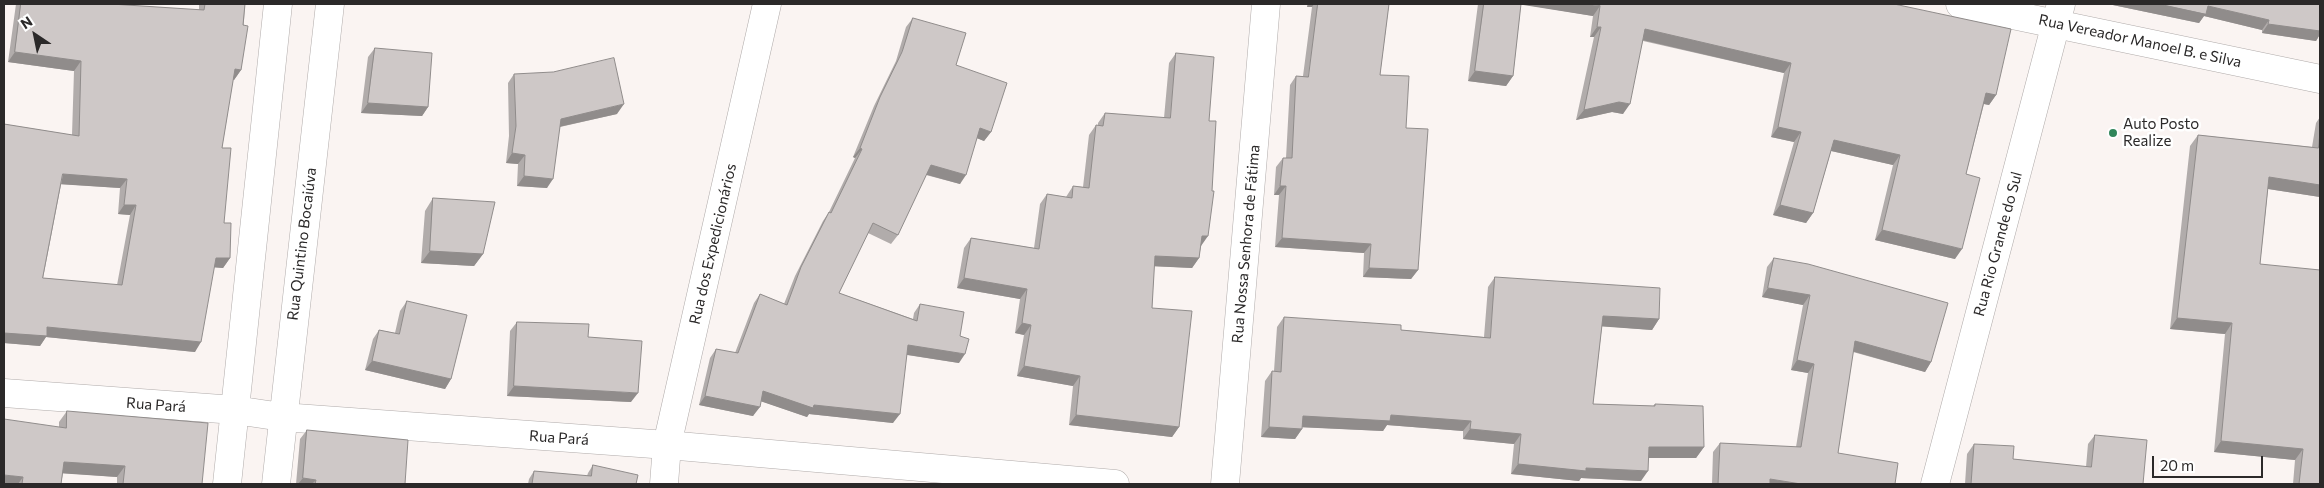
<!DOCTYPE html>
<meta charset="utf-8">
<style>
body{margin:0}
#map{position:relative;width:2324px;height:488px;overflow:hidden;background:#faf4f2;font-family:Commissioner,sans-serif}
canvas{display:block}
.frame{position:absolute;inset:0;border:5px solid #2b2929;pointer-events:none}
.north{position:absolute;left:10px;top:10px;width:50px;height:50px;-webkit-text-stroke:4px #fff;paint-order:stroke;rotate:326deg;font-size:14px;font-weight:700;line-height:20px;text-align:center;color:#2b2929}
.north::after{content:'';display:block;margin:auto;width:18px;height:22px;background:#2b2929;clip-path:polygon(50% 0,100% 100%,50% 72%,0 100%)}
.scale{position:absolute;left:2152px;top:456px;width:111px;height:22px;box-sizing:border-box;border:2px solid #2b2929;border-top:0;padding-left:6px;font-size:15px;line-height:18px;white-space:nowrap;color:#2b2929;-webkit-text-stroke:4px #fff;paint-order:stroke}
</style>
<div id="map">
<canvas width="2324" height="488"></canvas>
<div class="frame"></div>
<div class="north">N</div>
<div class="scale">20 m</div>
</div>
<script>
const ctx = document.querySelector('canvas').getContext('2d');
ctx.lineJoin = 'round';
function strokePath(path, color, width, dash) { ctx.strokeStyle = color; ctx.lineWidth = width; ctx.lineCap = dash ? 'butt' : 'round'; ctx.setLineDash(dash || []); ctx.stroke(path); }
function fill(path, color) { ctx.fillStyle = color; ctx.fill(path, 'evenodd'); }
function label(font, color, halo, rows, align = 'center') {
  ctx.font = font + ' Commissioner,sans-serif'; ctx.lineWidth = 5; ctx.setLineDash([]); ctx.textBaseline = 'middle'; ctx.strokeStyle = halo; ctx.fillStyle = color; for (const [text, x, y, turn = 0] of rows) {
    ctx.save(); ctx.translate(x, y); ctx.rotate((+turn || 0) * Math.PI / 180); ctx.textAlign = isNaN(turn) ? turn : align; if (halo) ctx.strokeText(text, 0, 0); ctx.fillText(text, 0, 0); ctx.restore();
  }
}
const street = new Path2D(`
 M1960,4L2320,79
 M4,393L235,410L282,417L667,445L1115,484
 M227,484L278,4
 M276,484L330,4
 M664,484L667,445L767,4`);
const secondary = new Path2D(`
 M1225,484L1266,4
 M1935,484L2061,4`);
strokePath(street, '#b0abaa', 29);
strokePath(secondary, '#b0abaa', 29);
strokePath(street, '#fff', 28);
strokePath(secondary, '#fff', 28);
fill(new Path2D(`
 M16,4H111L199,10V4H245L241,70L234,80H233L222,148L224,223L230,258L223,268L214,267L195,352L46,337L40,346L4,343V124L72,135L74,71L8,62ZM61,184L120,188L118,214L130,215L117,285L43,278Z
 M1307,4H1389L1380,75L1406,128L1418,270L1411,279L1363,277L1364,253L1275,247L1279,195H1274L1276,167L1283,158H1286L1290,85L1296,76H1303L1312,7H1307Z
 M1478,4H1894L1996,95L1989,105L1984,104L1966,174L1955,259L1875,240L1893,165L1831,151L1813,213L1806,223L1773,215L1794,142L1771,137L1784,73L1643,41L1623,114L1612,112L1576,120L1594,37H1590L1593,16L1521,4L1513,76L1506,86L1468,81Z
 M2108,4H2320L2319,36L2316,41L2262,33V30L2204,16L2199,23Z
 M913,18L956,65L991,132L984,141L977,138L960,184L926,175L898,235L891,244L868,233L839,293L913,319L914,313L920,304L960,336L959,363L907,355L893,423L809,414L807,417L761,401L753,416L699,405L710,358L716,349L735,353L754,303L760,294L784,304L795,276L823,221L829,212L855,158L853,157L874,106L896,61L906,27Z
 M375,48L428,107L422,116L361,113L368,57Z
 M1176,53L1209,121L1201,246L1199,258L1192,268L1154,266L1152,308L1179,427L1172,437L1069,425L1073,386L1017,376L1024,335L1015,333L1020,299L957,288L964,248L971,238L1034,248L1040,204L1047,194L1066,197L1073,186L1083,187L1089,135L1096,125H1098V123L1105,113L1164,118L1169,63Z
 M514,74L617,114L560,127L547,188L517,186L518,164L506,163L509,136L508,83Z
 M2320,117V197L2268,189L2260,264L2320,484H2293L2295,460L2214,452L2225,334L2170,329L2190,146L2198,135L2312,147L2316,123Z
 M433,198L483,254L474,266L421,263L425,211Z
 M1774,258L1931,362L1925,372L1853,352L1838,453L1895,484H1712L1713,452L1720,443L1796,447L1808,373L1791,370L1803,305L1762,297L1767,267Z
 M1495,277L1659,319L1652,330L1602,326L1593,404L1653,406L1655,404L1704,447L1696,458H1649L1641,481L1581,478L1579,481L1511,474L1514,444L1463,439V431L1387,425L1383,431L1302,427V429L1295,439L1261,437L1265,381L1272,371H1274L1277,327L1284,317L1401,330L1484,337L1488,287Z
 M407,301L451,379L445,389L365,370L373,339L379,330L395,333L400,311Z
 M517,322L631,402L507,396L510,331Z
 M67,411L202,484H117V477L63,473L61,484H4L59,427V422Z
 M307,430L405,484H296L300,439Z
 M2095,435L2143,484H1965L1967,454L1974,444L2013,459L2086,467L2088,444Z
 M593,465L636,484H528L529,479L534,471L587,476L588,473Z`), '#b1acab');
fill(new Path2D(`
 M1309,4H1314L1312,7H1307Z
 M1517,4H1585L1600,6L1593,16Z
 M2108,4H2159L2208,6L2269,20L2262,30L2204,16L2199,23Z
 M2268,24L2320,30V37L2319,36L2316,41L2262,33Z
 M1597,27H1601L1594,37H1590Z
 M1645,29L1791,63L1784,73L1638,39Z
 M15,52L81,61L74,71L8,62Z
 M235,69L241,70L234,80L228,79Z
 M1475,71L1513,76L1506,86L1468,81Z
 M1986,93L1996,95L1989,105L1979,103Z
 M1619,102L1630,104L1623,114L1612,112L1576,120L1584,110Z
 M368,103L428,107L422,116L361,113Z
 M624,104L617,114L554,128L561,119Z
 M1778,127L1801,132L1794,142L1771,137Z
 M980,128L991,132L984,141L974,137Z
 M1834,140L1900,155L1893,165L1827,150Z
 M860,148L862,149L855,158L853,157Z
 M512,153L525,155L518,164L506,163Z
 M931,165L966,175L960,184L924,174Z
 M63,174L127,179L120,188L57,184Z
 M524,176L553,179L547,188L517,186Z
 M2269,177L2320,185V197L2262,188Z
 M1280,186H1286L1279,195H1274Z
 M124,205H136L130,215L118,214Z
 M1780,205L1813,213L1806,223L1773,215Z
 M1882,230L1962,249L1955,259L1875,240Z
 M1202,236H1208L1201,246H1195Z
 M1282,238L1371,244L1364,253L1275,247Z
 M430,251L483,254L474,266L421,263Z
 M1155,256L1199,258L1192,268L1148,266Z
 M216,258H230L223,268L209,267Z
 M1369,268L1418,270L1411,279L1363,277Z
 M964,278L1027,289L1020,299L957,288Z
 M1768,288L1810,295L1803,305L1762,297Z
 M1603,316L1659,319L1652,330L1596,326Z
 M2177,318L2232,323L2225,334L2170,329Z
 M1022,323L1031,325L1024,335L1015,333Z
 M47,327L201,342L195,352L46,337L40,346L4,343V333Z
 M1855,341L1931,362L1925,372L1848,350Z
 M908,345L965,354L959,363L902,354Z
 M1797,360L1814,364L1808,373L1791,370Z
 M372,361L451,379L445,389L365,370Z
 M1024,366L1080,376L1073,386L1017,376Z
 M514,386L638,393L631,402L507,396Z
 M763,391L814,405L900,414L893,423L809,414L807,417L757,400Z
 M705,396L760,407L753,416L699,405Z
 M1076,415L1179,427L1172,437L1069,425Z
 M1391,415L1471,421L1463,431L1387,425L1383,431L1296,427L1303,416Z
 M1269,427L1302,429L1295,439L1261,437Z
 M1470,429L1521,434L1514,444L1463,439Z
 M2221,441L2303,449L2295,460L2214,452Z
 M1649,447H1704L1696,458H1642Z
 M64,462L125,466L117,477L57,473Z
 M1518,464L1586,468L1648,471L1641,481L1581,478L1579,481L1511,474Z
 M4,475L23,477L18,484H4Z
 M303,478L316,480L312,484H298Z
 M1770,479L1801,484H1767Z`), '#908c8b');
const building = new Path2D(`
 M21,4H111L204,10L205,4H245L243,25L248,26L241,70L235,69L222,148H231L224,223H231L230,258H216L201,342L47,327V336L4,333V124L79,136L81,61L15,52ZM63,174L127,179L124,205H136L122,285L43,278Z
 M1318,4H1389L1380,75L1409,76L1406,128L1428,129L1418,270L1369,268L1371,244L1282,238L1286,186H1280L1283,158H1292L1296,76L1308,77Z
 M1484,4H1521L1513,76L1475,71Z
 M1585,4H1894L2011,29L1996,95L1986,93L1966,174L1980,178L1962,249L1882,230L1900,155L1834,140L1813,213L1780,205L1801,132L1778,127L1791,63L1645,29L1630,104L1619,102L1584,110L1601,27H1597L1600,6Z
 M2159,4H2320V31L2268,24L2269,20L2208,6L2206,14Z
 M913,18L966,33L956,65L1007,83L991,132L980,128L966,175L931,165L898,235L873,223L839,293L917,321L920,304L964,312L960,336L969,339L965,354L908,345L900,414L814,405L813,408L763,391L760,407L705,396L716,349L738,353L760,294L787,305L801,267L829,212L831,213L862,149L860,148L880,97L902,52Z
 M375,48L432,53L428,107L368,103Z
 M1176,53L1214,57L1209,121H1216L1212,191H1214L1208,236H1202L1199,258L1155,256L1152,308L1192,311L1179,427L1076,415L1080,376L1024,366L1031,325L1022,323L1027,289L964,278L971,238L1039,249L1047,194L1072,198L1073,186L1089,188L1096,125L1103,126L1105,113L1170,118Z
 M614,58L624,104L561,119L553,179L524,176L525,155L512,153L516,126L514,74L553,72Z
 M2320,133V185L2269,177L2260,264L2320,270V484H2299L2303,449L2221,441L2232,323L2177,318L2198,135L2318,148Z
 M433,198L495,202L483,254L430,251Z
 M1774,258L1808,264L1948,303L1931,362L1855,341L1838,453L1898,463L1895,484H1801L1770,479V484H1718L1720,443L1801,447L1814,364L1797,360L1810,295L1768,288Z
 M1495,277L1660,288L1659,319L1603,316L1593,404L1655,406V404L1703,406L1704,447H1649L1648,471L1586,468V471L1518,464L1521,434L1470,429L1471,421L1391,415L1390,421L1303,416L1302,429L1269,427L1272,371L1281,372L1284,317L1401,325V330L1490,338Z
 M407,301L467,315L451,379L372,361L379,330L399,334Z
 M517,322L589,324L588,337L642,341L638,393L514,386Z
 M67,411L208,423L202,484H123L125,466L64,462L61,484H22L23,477L4,475V419L66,428Z
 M307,430L408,440L405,484H315L316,480L303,478Z
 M2095,435L2147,440L2143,484H1971L1974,444L2014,446L2013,459L2091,467Z
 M593,465L638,475L636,484H532L534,471L591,476Z`);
fill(building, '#cec8c7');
strokePath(building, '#908c8b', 1);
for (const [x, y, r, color] of [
 [2113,133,5,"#31865a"]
]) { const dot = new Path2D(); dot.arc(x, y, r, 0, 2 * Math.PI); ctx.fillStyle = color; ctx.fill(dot); strokePath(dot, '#fff', 2); }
label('15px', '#2b2929', '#fff', [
 ["Rua Vereador Manoel B. e Silva",2140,41,12],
 ["Rua Quintino Bocaiúva",302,244,-83],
 ["Rua dos Expedicionários",713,244,-77],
 ["Rua Nossa Senhora de Fátima",1246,244,-85],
 ["Rua Rio Grande do Sul",1998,244,-75],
 ["Rua Pará",156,405,4],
 ["Rua Pará",559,438,4]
]);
label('15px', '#2b2929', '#fff', [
 ["Auto Posto",2123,124],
 ["Realize",2123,141]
], 'left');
</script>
